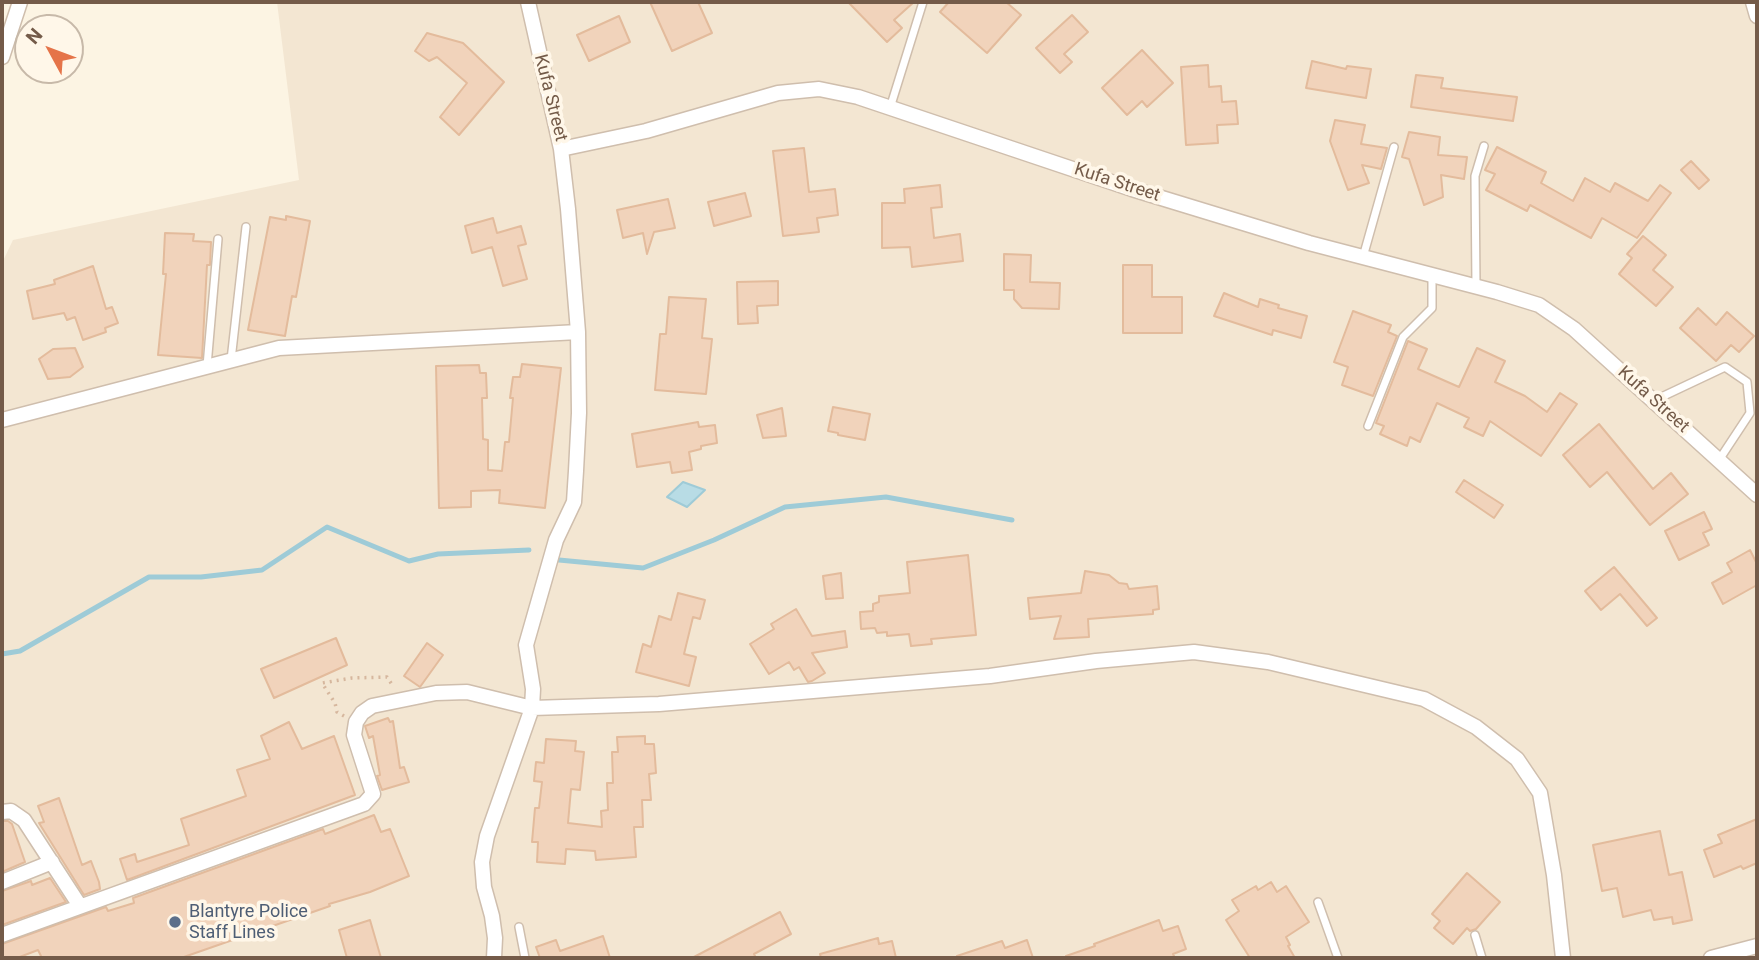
<!DOCTYPE html>
<style>
body{margin:0}
#map{position:relative;width:1759px;height:960px;overflow:hidden;background:#fcf4e3;font-family:Roboto,sans-serif}
canvas{display:block}
.frame{position:absolute;inset:0;border:4px solid #745b49;pointer-events:none}
.north{position:absolute;left:14px;top:14px;width:70px;height:70px;box-sizing:border-box;background:#fff7e9;border:2px solid #c7b9a9;border-radius:50%;rotate:311deg;font-size:19px;font-weight:700;line-height:28px;text-align:center;color:#745b49}
.north::after{content:'';display:block;margin:auto;width:24px;height:32px;background:#e57449;clip-path:polygon(50% 0,100% 100%,50% 72%,0 100%)}
</style>
<div id="map">
<canvas width="1759" height="960"></canvas>
<div class="frame"></div>
<div class="north">N</div>
</div>
<script>
const ctx = document.querySelector('canvas').getContext('2d');
ctx.lineJoin = 'round';
function fill(path, color) { ctx.fillStyle = color; ctx.fill(path, 'evenodd'); }
function strokePath(path, color, width, dash) { ctx.strokeStyle = color; ctx.lineWidth = width; ctx.lineCap = dash ? 'butt' : 'round'; ctx.setLineDash(dash || []); ctx.stroke(path); }
function label(font, color, halo, rows, align = 'center') {
  ctx.font = font + ' Roboto,sans-serif'; ctx.lineWidth = 7; ctx.setLineDash([]); ctx.textBaseline = 'middle'; ctx.strokeStyle = halo; ctx.fillStyle = color; for (const [text, x, y, turn = 0] of rows) {
    ctx.save(); ctx.translate(x, y); ctx.rotate((+turn || 0) * Math.PI / 180); ctx.textAlign = isNaN(turn) ? turn : align; if (halo) ctx.strokeText(text, 0, 0); ctx.fillText(text, 0, 0); ctx.restore();
  }
}
fill(new Path2D(`
 M277,2H1757V958H2V263L13,240L299,180Z`), '#f3e6d2');
const water = new Path2D(`
 M683,482L705,490L687,507L667,497Z`);
fill(water, '#b8dce5');
strokePath(water, '#9ecbd7', 2);
strokePath(new Path2D(`
 M559,560L643,568L714,540L785,507L886,497L1012,520
 M2,654L20,651L149,577H201L262,570L327,527L409,561L438,554L529,550`), '#9ecbd7', 5);
const building = new Path2D(`
 M650,2H698L712,33L672,51Z
 M848,2H914L894,20L902,28L887,42Z
 M949,2H1006L1021,15L987,53L940,12Z
 M1072,15L1088,32L1064,54L1072,62L1060,73L1036,48Z
 M619,16L630,42L589,61L577,35Z
 M427,33L463,43L504,82L459,135L440,117L467,83L437,57L429,61L415,51Z
 M1142,50L1173,83L1147,107L1142,101L1127,115L1102,88Z
 M1312,61L1346,69L1347,66L1371,69L1366,98L1306,88Z
 M1208,65L1209,87L1221,86L1222,102L1236,101L1238,124L1217,125L1218,143L1186,145L1181,67Z
 M1416,75L1443,78L1441,88L1517,97L1513,121L1411,107Z
 M1335,120L1365,125L1361,144L1387,148L1381,169L1362,165L1369,183L1348,190L1330,141Z
 M1409,132L1440,137L1438,155L1467,157L1464,179L1441,175L1443,197L1424,205L1409,159L1402,157Z
 M1497,147L1546,172L1541,183L1573,201L1585,178L1610,192L1615,183L1648,201L1660,185L1671,193L1637,238L1602,218L1591,238L1530,205L1527,211L1486,190L1495,174L1485,170Z
 M804,148L809,192L835,189L838,215L817,218L819,232L783,236L773,151Z
 M1691,161L1709,180L1699,189L1681,170Z
 M940,185L942,207L931,208L934,238L960,234L963,261L912,267L910,247L882,248V203H905L904,189Z
 M745,193L751,216L714,226L708,202Z
 M668,199L675,228L654,232L647,254L643,233L623,238L617,210Z
 M286,216L310,221L296,297L292,296L285,336L248,330L270,217L286,220Z
 M493,218L497,233L521,226L526,244L518,246L527,279L503,286L492,247L472,253L465,226Z
 M165,233L194,234L193,241L211,242L210,265H207L202,358L158,355L166,274H163Z
 M1643,236L1666,255L1653,270L1673,287L1656,306L1619,274L1632,258L1627,254Z
 M1004,254L1031,255L1030,282L1060,283L1059,309L1022,308L1014,299V290H1004Z
 M1123,265H1152V297H1182V333H1123Z
 M93,266L106,309L112,307L118,323L105,328L106,332L83,340L75,317L67,320L64,313L33,319L27,291L55,284L54,280Z
 M778,281V305L757,306L758,323L738,324L737,282Z
 M1224,293L1258,307L1260,299L1279,305L1278,308L1307,316L1301,338L1273,330L1272,335L1214,316Z
 M669,297L706,299L702,338L712,339L706,394L655,390L660,334H666Z
 M1698,308L1716,325L1727,312L1754,336L1739,352L1731,345L1716,361L1680,328Z
 M1353,311L1391,325L1388,332L1397,336L1373,396L1342,385L1348,367L1334,362Z
 M1408,341L1427,349L1418,369L1459,387L1477,348L1505,361L1495,382L1525,396L1547,412L1560,393L1577,404L1541,456L1490,421L1483,436L1464,427L1469,418L1437,403L1420,442L1410,437L1407,446L1380,434L1384,426L1376,423Z
 M75,348L83,367L70,377L48,379L39,359L53,349Z
 M522,364L561,368L545,508L499,503L500,490L471,491V507L439,508L436,366L479,365L480,373H486L487,398H482L483,439L488,440V470L502,471L505,442H509L513,398H510L513,377H520Z
 M833,407L870,414L865,440L838,435V433L828,431Z
 M782,408L786,436L763,438L757,415Z
 M698,422L699,427L715,425L717,443L701,446V449L689,452L692,470L672,473L670,462L637,467L632,434Z
 M1599,424L1653,489L1671,473L1688,494L1650,525L1607,472L1590,487L1563,455Z
 M1464,480L1503,505L1494,518L1456,492Z
 M1704,512L1712,529L1703,533L1709,545L1679,560L1665,531Z
 M1750,550L1757,564V585L1723,604L1712,583L1732,572L1727,563Z
 M968,555L976,635L931,639L932,644L911,646L909,634L887,636V632L877,633L875,628L861,629L860,612L873,611V604L879,602V596L910,593L907,562Z
 M1614,567L1657,618L1647,626L1620,594L1601,610L1585,591Z
 M1085,571L1109,575L1119,583L1127,584L1129,589L1157,586L1159,609L1153,610V614L1088,619L1089,637L1054,639L1061,616L1030,619L1028,598L1081,593Z
 M841,573L843,598L826,599L823,576Z
 M678,593L705,600L700,619L693,617L684,654L696,657L689,686L636,672L643,644L651,647L659,616L671,620Z
 M796,609L812,636L845,631L847,647L812,653L825,673L812,681L808,682L799,667L794,670L789,662L769,674L750,644L774,629L771,624Z
 M336,638L347,665L274,698L261,669Z
 M427,643L443,655L420,687L404,676Z
 M388,718L390,722L393,721L400,768L404,767L409,782L382,790L377,776L380,775L373,736L369,738L365,726Z
 M289,722L302,749L334,736L355,795L127,880L120,859L135,854L137,862L189,845L181,819L246,796L237,770L270,759L261,736Z
 M645,736V744H654L656,773L649,774L651,800H642L643,827H634L636,857L596,860L595,851L566,849L565,864L537,862L538,842H532L535,808H539L542,782L534,781L536,762L544,763L546,739L576,741L575,751L584,752L580,790L571,789L568,823L602,827L601,811L608,810L607,783H613L612,752H618L617,737Z
 M59,798L82,865L91,861L99,882L100,889L84,895L39,823L44,822L38,806Z
 M374,815L381,832L390,829L409,876L370,892L329,904L330,906L181,958H42L38,950L17,958H2V944L106,907L108,911L134,903L133,898L323,829L325,834Z
 M1757,819V863L1743,869L1741,866L1714,877L1704,850L1722,843L1718,835Z
 M2,821H8L12,824L25,862L2,872Z
 M1660,831L1669,875L1682,872L1692,920L1673,924L1672,917L1654,920L1651,910L1623,917L1617,888L1602,891L1593,845Z
 M1467,873L1500,902L1476,929L1470,931L1467,928L1453,944L1434,928L1440,921L1432,914Z
 M50,878L66,902L2,925V891L31,881L32,885Z
 M1271,882L1277,892L1286,886L1309,922L1286,937L1290,945L1288,946L1295,958H1250L1226,920L1239,911L1232,900L1256,886L1258,890Z
 M780,912L791,934L754,954L756,958H692Z
 M370,920L381,958H347L339,930Z
 M1159,920L1163,931L1178,926L1186,949L1173,954L1175,958H1067L1066,956L1095,946L1094,944Z
 M603,936L610,958H540L536,947L556,940L560,951Z
 M878,938L879,944L892,941L896,958H821L820,954Z
 M1027,940L1033,958H958L957,956L1002,941L1005,948Z`);
fill(building, '#f1d3bb');
strokePath(building, '#e3bb9c', 2);
const lane = new Path2D(`
 M890,108L923,2
 M1363,257L1394,147
 M1476,286L1475,176L1484,146
 M231,360L246,227
 M207,366L218,239
 M1653,401L1725,367L1747,382L1750,413L1719,460
 M1368,426L1403,337L1432,308V276
 M1318,902L1338,958
 M519,927L525,958
 M1475,935L1482,958`);
const street = new Path2D(`
 M528,2L561,149L646,131L778,93L819,89L858,97L1132,189L1309,243L1497,292L1539,305L1574,329L1757,495
 M1753,2L1757,16
 M2,57L20,2
 M2,420L279,348L578,332
 M2,812L11,811L24,820L80,906
 M2,882L52,862
 M2,935L364,804L373,794L354,735L356,722L362,713L372,706L436,693L467,692L532,708L659,704L990,676L1096,661L1194,652L1268,662L1424,699L1476,727L1517,759L1540,793L1554,875L1563,958
 M494,958L495,938L492,916L484,887L482,862L487,836L532,708L533,689L526,645L556,540L574,502L576,471L579,413L578,332L568,209L561,149
 M1711,958L1757,946`);
strokePath(lane, '#cfbead', 10);
strokePath(street, '#cfbead', 17);
strokePath(new Path2D(`
 M344,716L337,712L335,703L322,683L352,678L387,677L393,686`), '#d6b79e', 3.5, [2, 5]);
strokePath(lane, '#fff', 7);
strokePath(street, '#fff', 14);
for (const [x, y, r, color] of [
 [175,922,7,"#5c6f8a"]
]) { const dot = new Path2D(); dot.arc(x, y, r, 0, 2 * Math.PI); ctx.fillStyle = color; ctx.fill(dot); strokePath(dot, '#fff7e9', 2.5); }
label('18px', '#745b49', '#fff7e9', [
 ["Kufa Street",550,98,76],
 ["Kufa Street",1117,183,18],
 ["Kufa Street",1653,400,42]
]);
label('18px', '#4e5e75', '#fff7e9', [
 ["Blantyre Police",189,912],
 ["Staff Lines",189,933]
], 'left');
</script>
